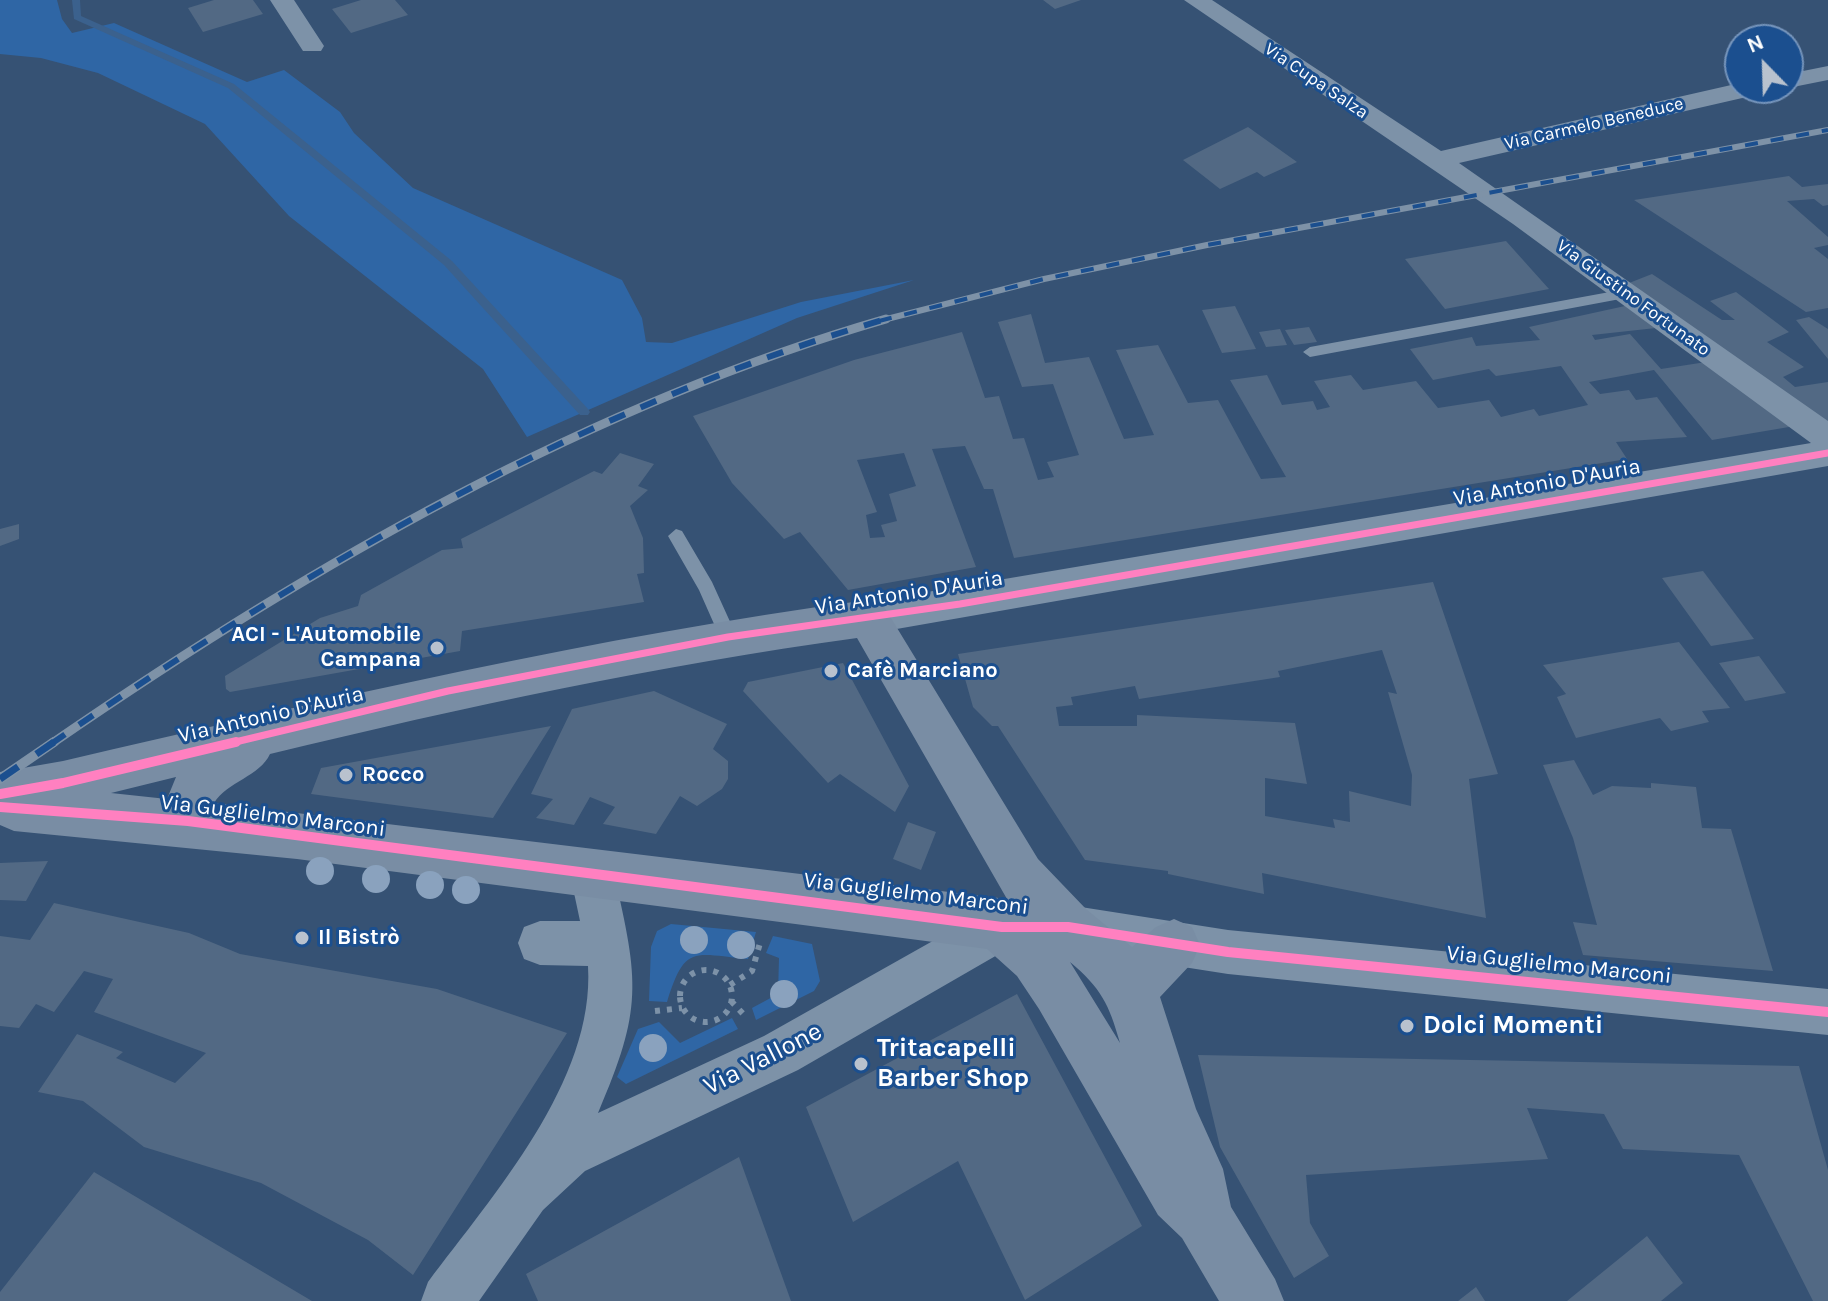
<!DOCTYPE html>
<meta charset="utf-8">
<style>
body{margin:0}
#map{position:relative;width:1828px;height:1301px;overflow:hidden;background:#365274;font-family:Karla,sans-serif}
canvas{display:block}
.north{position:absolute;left:1724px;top:24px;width:80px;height:80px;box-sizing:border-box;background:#1b4f8f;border:2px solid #7695bc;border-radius:50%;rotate:337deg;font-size:22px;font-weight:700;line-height:32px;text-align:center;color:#fff}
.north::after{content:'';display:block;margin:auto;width:28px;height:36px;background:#b9c2ce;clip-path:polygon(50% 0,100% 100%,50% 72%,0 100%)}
</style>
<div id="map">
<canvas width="1828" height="1301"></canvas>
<div class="north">N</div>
</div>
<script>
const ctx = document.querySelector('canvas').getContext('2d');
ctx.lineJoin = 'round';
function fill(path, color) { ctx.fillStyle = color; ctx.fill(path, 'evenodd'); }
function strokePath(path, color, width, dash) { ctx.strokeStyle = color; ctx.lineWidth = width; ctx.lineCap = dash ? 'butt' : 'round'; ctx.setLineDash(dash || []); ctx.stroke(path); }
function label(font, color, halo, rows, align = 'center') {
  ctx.font = font + ' Karla,sans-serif'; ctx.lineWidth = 6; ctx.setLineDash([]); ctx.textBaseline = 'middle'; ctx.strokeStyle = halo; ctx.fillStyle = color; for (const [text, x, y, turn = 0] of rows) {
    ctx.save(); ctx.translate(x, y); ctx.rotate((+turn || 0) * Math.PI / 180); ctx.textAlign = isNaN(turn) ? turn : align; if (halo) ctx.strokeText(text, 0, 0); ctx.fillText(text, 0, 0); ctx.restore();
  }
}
fill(new Path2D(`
 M0,0H57L62,19L72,33L114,23L247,82L284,70L340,112L354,133L413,188L622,280L642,318L646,342L672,343L801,302L914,280L797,318L527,437L483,369L289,216L205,124L98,73L41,58L0,54Z
 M671,924L756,932L748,959C693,954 685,944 667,1002L649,1001L651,947L657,931Z
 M773,936L812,944L820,981L814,991L756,1020L752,1008L778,994L779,958L766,953Z
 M732,1018L738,1029L626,1084L617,1077L638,1029L659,1022L680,1043Z`), '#2f66a5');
fill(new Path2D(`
 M72,0H80L81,16L234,84L452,261L588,409L590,412L588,415H580L444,265L228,88L74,19Z`), '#3b618d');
fill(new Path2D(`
 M214,0H253L263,14L203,32L188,8Z
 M361,0H395L408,15L351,33L332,9Z
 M1043,0H1081L1055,9Z
 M1248,127L1297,162L1264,177L1257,172L1220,189L1183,160Z
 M1789,176L1802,187L1828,184V205L1823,206L1814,199L1787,201L1828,237V245L1814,248L1828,259V308L1806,312L1634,200Z
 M1506,241L1549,289L1445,309L1405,259Z
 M1652,274L1722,320H1735L1710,301L1736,292L1789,332L1767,342L1804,367L1783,377L1795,387L1828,382V425L1624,285Z
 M1235,306L1256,349L1222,353L1202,310Z
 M1625,306L1656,328L1592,335L1595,340L1630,334L1661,369L1706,362L1795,426L1712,440L1654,370L1589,382L1600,394L1629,390L1636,400L1657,397L1687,437L1616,442L1627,459L1014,558L993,489H984L965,446L932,449L976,567L848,590L800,532L784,539L732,483L693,416L854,360L962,332L985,398L999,396L1013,439L1024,438L1038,480L1054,477L1047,462L1079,455L1053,384L1022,387L998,322L1031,314L1045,363L1089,357L1124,439L1154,435L1116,350L1158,345L1188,403L1218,400L1261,479L1286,477L1230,380L1267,375L1282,405L1313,401L1317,410L1330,407L1314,381L1351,375L1363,390L1416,381L1438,408L1489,400L1501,417L1534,409L1539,416L1588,405L1561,366L1496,376L1489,369L1433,380L1410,349L1472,337L1476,346L1540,340L1529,327ZM904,453L916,486L889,494L897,521L881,525L885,537L870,538L866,515L877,512L857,460Z
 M1809,317L1828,329V359L1796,320Z
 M1309,327L1317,342L1294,345L1285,330Z
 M1280,329L1287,345L1266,347L1259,332Z
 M620,453L654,464L638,486L648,490L630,506L643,538L644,573L637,574L644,602L462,631L460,651L230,692L226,689L225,676L320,618L358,606L361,595L442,550L463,548L461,539L594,471L602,474Z
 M19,524V539L0,546V529Z
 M1703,571L1754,639L1711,646L1662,578Z
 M1433,582L1498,774L1469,779L1486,918L1262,873L1264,894L1168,874V871L1085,860L998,726H992L973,707L958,654ZM1382,650L1397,694L1388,692L1412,775L1411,806L1349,791L1350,822L1333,819L1335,828L1265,816V778L1307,784L1295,723L1137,715V726H1059L1056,707L1073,705L1071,697L1135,686L1139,699L1280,677L1278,671Z
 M1679,642L1730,708L1702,711L1709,722L1671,731L1660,718L1576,738L1557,697L1566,694L1543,665Z
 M1759,656L1786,693L1745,701L1719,663Z
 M843,663L909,786L895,812L840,774L828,783L743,691L748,682Z
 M654,691L727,724L713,749L728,761V779L722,789L697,806L680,796L656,834L603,824L615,807L590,797L574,825L536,818L553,799L531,794L572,709Z
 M551,726L493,818L311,794L321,768Z
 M1574,760L1593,795L1612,786L1651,788V783L1696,787L1702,828L1731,829L1773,971L1583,955L1573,922L1597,925L1573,838L1543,765Z
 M908,822L936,832L921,870L893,859Z
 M48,861L26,901L0,900V863Z
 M54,903L189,933L240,954L437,989L567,1033L413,1275L368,1240L261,1183L144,1147L83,1101L38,1092L77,1034L123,1052L116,1058L175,1083L206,1053L94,1012L113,979L84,971L54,1012L36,1004L19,1028L0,1026V936L30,940Z
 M1017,994L1142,1226L1025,1300L958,1161L853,1222L806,1107Z
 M1198,1055L1799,1066L1828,1170V1301H1813L1739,1155L1623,1149L1604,1114L1527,1108L1548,1159L1306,1175L1310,1223L1329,1256L1294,1278L1220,1147Z
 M739,1157L791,1301H538L526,1274Z
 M94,1172L312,1301H0V1292Z
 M1647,1236L1683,1283L1661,1301H1567Z
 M1476,1287L1485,1301H1458Z`), '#526984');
strokePath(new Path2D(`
 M680 996a26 26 0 1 1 52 0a26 26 0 1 1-52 0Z
 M730,985L752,971L760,943
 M731,1001L746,1017
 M655,1011L682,1008`), '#7d92a8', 6, [5, 7]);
fill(new Path2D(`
 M1626,289L1631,291V297L1310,357L1303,352L1310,347Z
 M676,529L682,531L712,582L737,637L734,642H722L699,590L668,536Z`), '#7d92a8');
fill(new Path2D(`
 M270,0H294L324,46L321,51H303Z
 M1184,0H1212L1441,151L1740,83V88H1764L1751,96L1459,163L1828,421V466L868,634L855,629L849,618L855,607L868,602L1811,443L1513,224Z
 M1828,66V80L1788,88H1786L1788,74Z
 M592,853L607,859L614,874C639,982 643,1009 598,1113L764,1036L986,911L1002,905L1018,911L1024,927L1018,943L798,1070L585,1171L543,1210L479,1301H421L428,1282C493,1195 595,1081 588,966L540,965L524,959L518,943L524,927L540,921H580L570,874L577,859Z
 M1068,905L1228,930L1828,989V1035L1228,974L1068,949L1052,943L1046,927L1052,911Z`), '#7d92a8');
fill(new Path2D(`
 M868,600L883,605L1038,859L1086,909L1132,947L1156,927L1174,919L1192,927L1200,945L1192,963L1160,997L1196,1109L1223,1169L1231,1207L1275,1279L1284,1301H1219L1182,1238L1158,1215L1039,1009L1017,976L987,949L297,859L14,831L0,825V772L63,761C330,699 596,636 868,600ZM857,638L1007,899L214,803C227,782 260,776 270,754C464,707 659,665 857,638ZM176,777L167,799L111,793ZM1070,962C1101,988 1109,1004 1120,1043Z`), '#798da4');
const railFar2 = new Path2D(`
 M879,321L1044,279L1207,245L1828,130`);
const railFar1 = new Path2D(`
 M51,744C308,567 585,406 886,319`);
const rail = new Path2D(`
 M0,779L54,742`);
strokePath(railFar2, '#7e92a7', 6);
strokePath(railFar1, '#7e92a7', 9);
strokePath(rail, '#7e92a7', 10);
strokePath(railFar2, '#1b4f8f', 4, [13]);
strokePath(railFar1, '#1b4f8f', 6, [17]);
strokePath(rail, '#1b4f8f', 7, [22]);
strokePath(new Path2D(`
 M227,744L448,691L728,637L960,604L1828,453`), '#ff80c0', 7);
strokePath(new Path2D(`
 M0,794L63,783L236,742
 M0,807L188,821L1002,927H1068L1228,952L1828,1012`), '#ff80c0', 10);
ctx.fillStyle = '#8aa2be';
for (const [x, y] of [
 [320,871],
 [376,879],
 [430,885],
 [466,890],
 [694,940],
 [741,945],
 [784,994],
 [653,1048]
]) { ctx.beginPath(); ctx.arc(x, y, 14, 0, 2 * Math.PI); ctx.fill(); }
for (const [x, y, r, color] of [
 [437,648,8,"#b9c2ce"],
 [831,671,8,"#b9c2ce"],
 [346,775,8,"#b9c2ce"],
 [302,938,8,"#b9c2ce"],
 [1407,1026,8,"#b9c2ce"],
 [861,1064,8,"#b9c2ce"]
]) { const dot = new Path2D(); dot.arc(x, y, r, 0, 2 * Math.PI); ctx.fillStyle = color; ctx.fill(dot); strokePath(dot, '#1b4f8f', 3); }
label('18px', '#fff', '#1b4f8f', [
 ["Via Cupa Salza",1316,81,34],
 ["Via Carmelo Beneduce",1594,124,-13],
 ["Via Giustino Fortunato",1633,298,36]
]);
label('22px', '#fff', '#1b4f8f', [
 ["Via Antonio D'Auria",1547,483,-10],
 ["Via Antonio D'Auria",909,593,-9],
 ["Via Antonio D'Auria",271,715,-13],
 ["Via Guglielmo Marconi",273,816,7],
 ["Via Guglielmo Marconi",916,894,7],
 ["Via Guglielmo Marconi",1559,965,6]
]);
label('bold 22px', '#fff', '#1b4f8f', [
 ["ACI - L'Automobile",421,635,"right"],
 ["Campana",421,660,"right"],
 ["Cafè Marciano",847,671],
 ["Rocco",362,775],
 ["Il Bistrò",318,938]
], 'left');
label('bold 26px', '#fff', '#1b4f8f', [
 ["Dolci Momenti",1423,1026],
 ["Tritacapelli",877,1049],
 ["Barber Shop",877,1079]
], 'left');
label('26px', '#fff', '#1b4f8f', [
 ["Via Vallone",763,1059,-27]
]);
</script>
